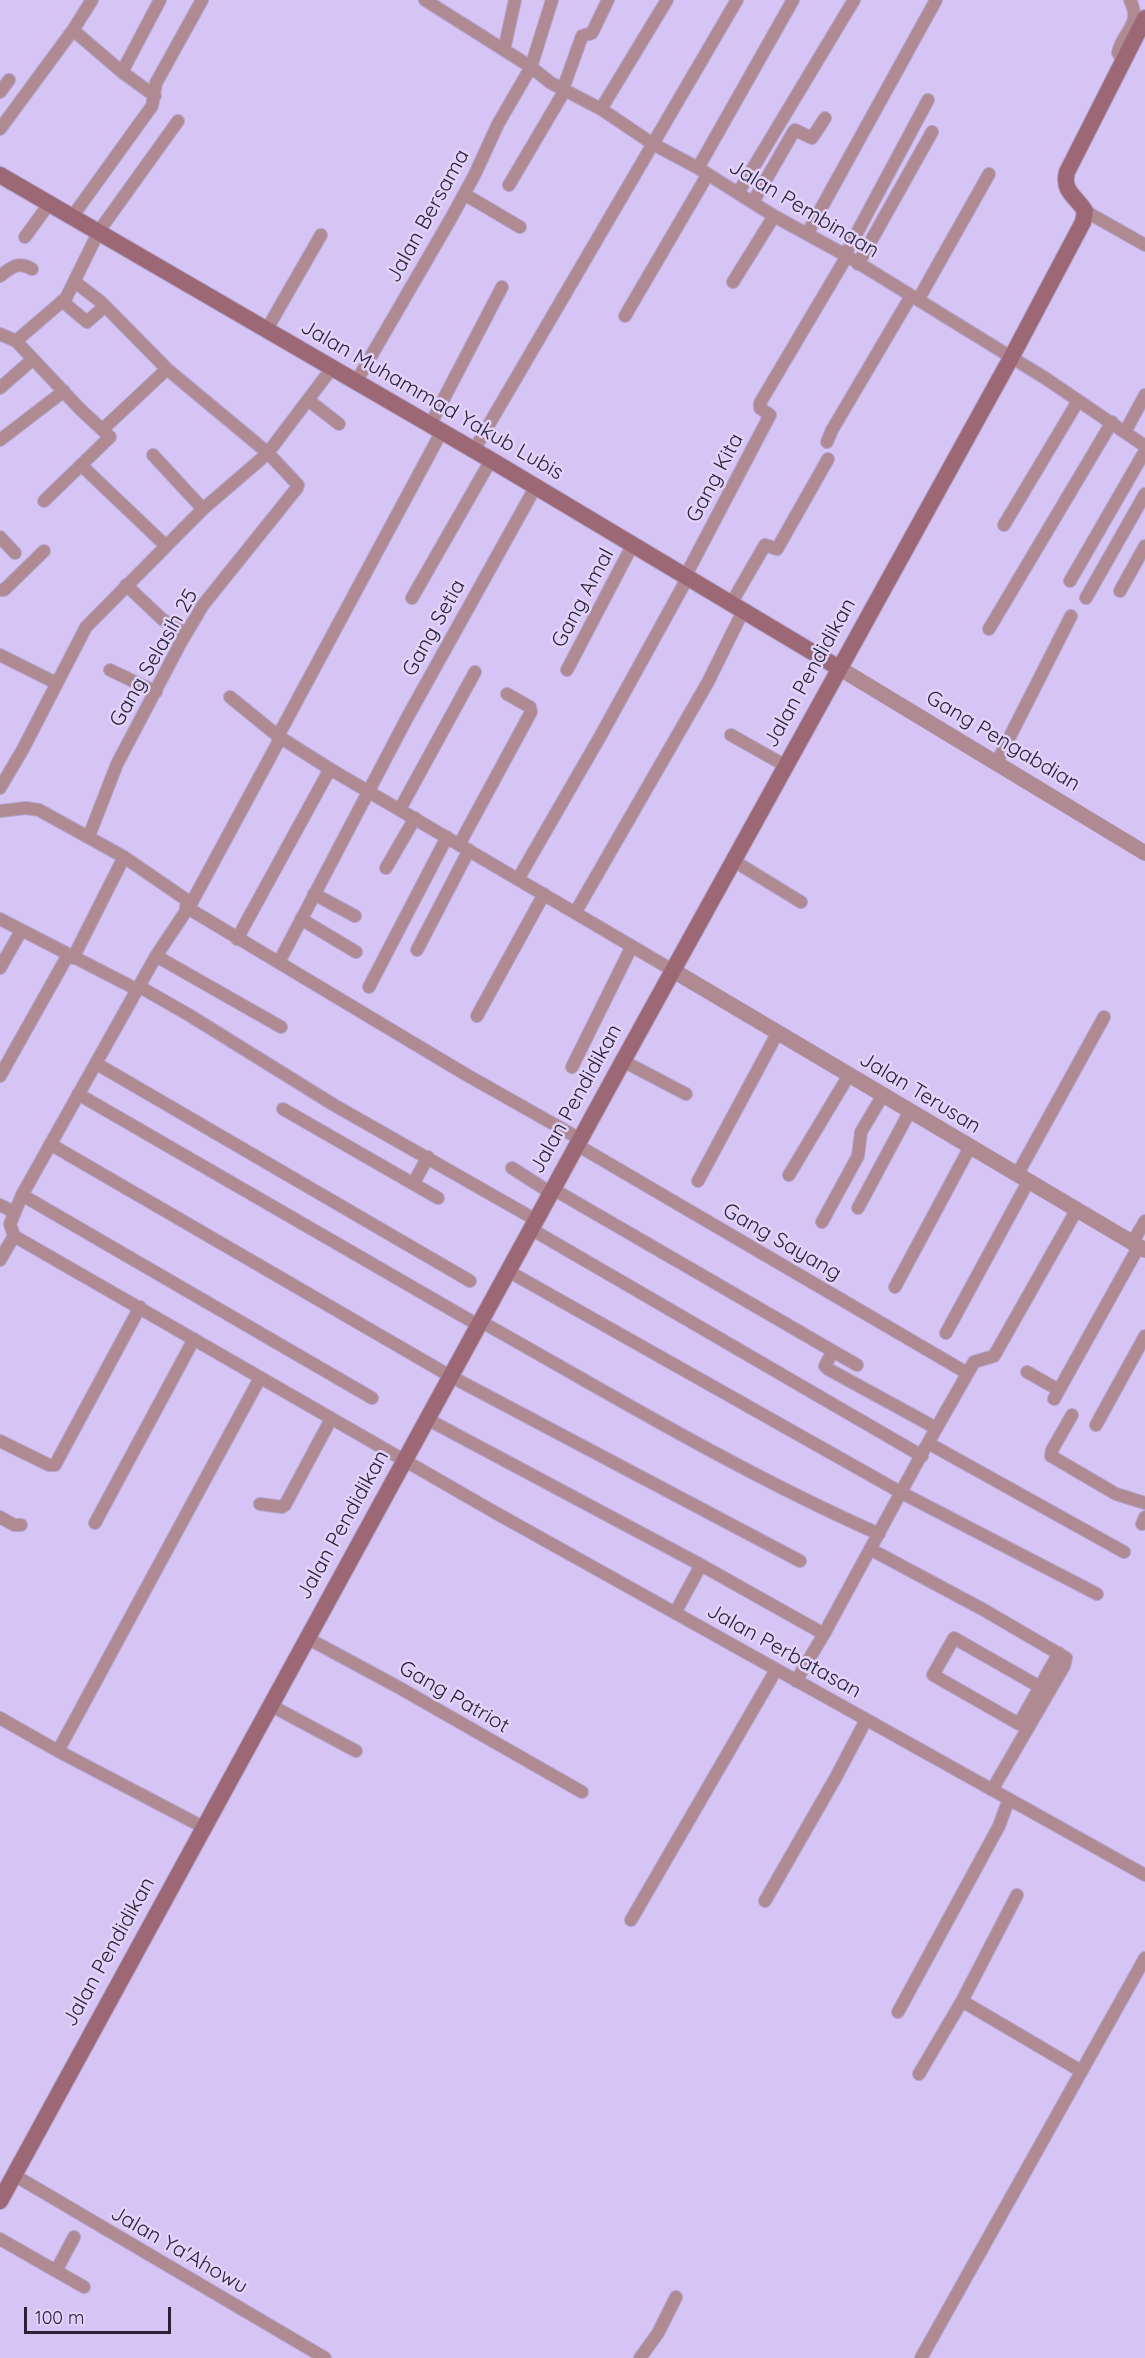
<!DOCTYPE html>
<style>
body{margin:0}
#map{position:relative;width:1145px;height:2358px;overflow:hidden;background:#d6c4f4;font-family:Quicksand,sans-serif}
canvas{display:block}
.scale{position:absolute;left:24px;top:2307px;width:147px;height:27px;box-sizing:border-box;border:3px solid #292234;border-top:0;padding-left:8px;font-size:18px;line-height:21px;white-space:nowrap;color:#292234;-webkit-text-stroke:4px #e1d3fa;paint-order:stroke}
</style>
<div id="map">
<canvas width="1145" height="2358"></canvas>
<div class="scale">100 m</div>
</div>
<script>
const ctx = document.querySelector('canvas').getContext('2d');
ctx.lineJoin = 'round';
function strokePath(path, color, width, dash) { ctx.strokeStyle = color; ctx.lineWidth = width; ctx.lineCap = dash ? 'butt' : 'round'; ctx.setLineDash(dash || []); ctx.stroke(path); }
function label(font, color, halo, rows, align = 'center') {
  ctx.font = font + ' Quicksand,sans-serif'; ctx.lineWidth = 5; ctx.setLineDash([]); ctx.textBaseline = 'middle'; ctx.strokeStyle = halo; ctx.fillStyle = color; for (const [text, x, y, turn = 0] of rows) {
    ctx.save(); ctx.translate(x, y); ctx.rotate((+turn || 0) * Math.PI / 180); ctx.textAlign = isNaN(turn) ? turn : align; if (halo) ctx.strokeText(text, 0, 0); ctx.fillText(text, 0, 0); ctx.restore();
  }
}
const minor = new Path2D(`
 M425,0L531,67L551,83L601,109L653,144L698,168L774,216L847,256L1045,378L1145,446
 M73,30L122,72L155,96
 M504,50L515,0
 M1124,61L1118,53C1122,31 1143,26 1130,0
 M122,72L160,0
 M563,89L582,36L592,33L608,0
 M0,92L9,80
 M601,109L667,0
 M0,129L73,30L92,0
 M698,168L793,0
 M509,185L565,90
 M738,193L854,0
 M464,194L520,227
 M753,202L794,131L795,130L812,138L825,118
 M1085,211L1145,245
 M72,217L152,106L156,83L202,0
 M807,234L936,0
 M25,237L49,204
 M845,255L928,100
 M858,264L932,132
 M0,276C12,267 18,261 32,269
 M75,282L101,302L167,369L268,453L298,485L297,488L203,605L180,644L117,764L89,836
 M733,282L774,216
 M918,300L989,174
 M62,301L87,322L105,306
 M625,316L708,174
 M267,329L321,235
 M0,334L16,341L80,409L110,437L44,501
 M16,341L66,298L99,231L178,121
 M356,382L450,220L475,174L498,124L531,67L552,0
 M0,388L33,359
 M308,400L339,424
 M430,425L502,287
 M103,429L167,369
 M1125,432L1145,395
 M0,440L64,391
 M827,442L832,430L911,296
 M474,450L737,0
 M153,455L203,509
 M81,465L166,546
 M1004,525L1078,401
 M0,537L15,553
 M686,575L770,415L760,408V403L847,256
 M1070,581L1145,451
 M126,585L162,619L186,634
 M0,590H4L44,551
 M1120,591L1145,546
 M412,598L491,460
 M1086,598L1145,494
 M732,602L765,545L777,549L828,459
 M989,629L1112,422
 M0,655L56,683
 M110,670L156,692
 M567,670L633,544
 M230,697L278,736L330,769L674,971
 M731,735L786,766
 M278,736L442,431
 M281,737L192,902L156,956L22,1195L10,1224L14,1236L496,1513L1145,1875
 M997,762L1071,616
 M0,788L23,749L86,627L203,509L267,454L332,368
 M400,809L475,672
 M0,811L26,808L39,810L124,857L191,903
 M459,845L531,712L530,707L507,694
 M734,861L801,902
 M386,868L415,818
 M518,879L601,735L688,577
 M314,894L355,916
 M186,907L465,1074L580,1139
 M575,913L708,682L744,609
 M0,919L138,990
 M301,919L356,952
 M237,939L330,769
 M417,950L469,850
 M156,956L281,1027
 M73,958L124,857
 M279,962L407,718L536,486
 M0,968L21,931
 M140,987L189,1015L334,1105L536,1220
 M369,987L447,837
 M477,1016L544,894
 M623,1061L686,1094
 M97,1064L470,1281
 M572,1067L632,946
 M0,1076L68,955
 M78,1094L478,1325
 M283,1109L438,1198
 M50,1144L450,1376L800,1561
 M577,1145L967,1373
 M512,1168L551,1193
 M789,1175L849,1075
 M1017,1175L1104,1017
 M698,1181L778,1032
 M413,1184L428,1157
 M553,1189L857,1365
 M22,1195L372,1398
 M0,1205L14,1212
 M858,1208L910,1111
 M1076,1211L994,1356L974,1362L928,1443L1124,1552
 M822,1222L858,1156L861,1132L883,1095
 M531,1229L922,1456
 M1132,1243L1145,1221
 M0,1260L14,1236
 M508,1271L902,1493L1097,1594
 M895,1287L970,1147
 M480,1321C612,1395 741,1473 879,1534
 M946,1333L1028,1182
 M833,1351L825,1366L828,1369L936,1428
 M1027,1372L1059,1390
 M1054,1399L1139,1246
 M1072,1415L1052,1450L1051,1456L1116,1494L1145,1503
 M427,1419L701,1565
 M1096,1425L1145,1336
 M0,1441L49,1465H55L140,1307
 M260,1504L282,1507L285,1505L331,1419
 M0,1517L14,1525H21
 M95,1523L194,1339
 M1142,1524L1145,1517
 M870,1549L984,1610L1066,1658L1064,1666L992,1790
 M675,1613L701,1565L824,1634
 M307,1638L398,1687L582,1792
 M796,1681L824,1634L925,1448
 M1040,1687L954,1638L933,1675L1019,1724L1059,1653
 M270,1705L356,1751
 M0,1718L58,1751L203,1827
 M58,1751L260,1378
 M1017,1895L962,2001L1081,2071
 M765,1901L836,1777L866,1720
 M631,1920L776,1670
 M898,2012L999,1826L1009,1799
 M919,2074L962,2001
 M14,2175L325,2358
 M0,2239L84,2287
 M56,2271L74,2237
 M640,2358L658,2333L676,2297
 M921,2358L1145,1958`);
const tertiary = new Path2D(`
 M839,668L1145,853
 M674,971L1145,1250`);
const secondary = new Path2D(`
 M0,175L491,460L839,668
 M0,2201L623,1061L1011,358L1083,222L1085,211C1076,196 1062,192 1067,172L1145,18`);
strokePath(minor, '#b3a4ce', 14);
strokePath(tertiary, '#b3a4ce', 16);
strokePath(secondary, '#b3a4ce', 18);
strokePath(minor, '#af8a93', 12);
strokePath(tertiary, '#af8a93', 15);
strokePath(secondary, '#9d6876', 16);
label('21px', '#292234', '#e1d3fa', [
 ["Jalan Pembinaan",804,209,31],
 ["Jalan Bersama",428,216,-61],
 ["Jalan Muhammad Yakub Lubis",432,400,30],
 ["Gang Kita",715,478,-62],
 ["Gang Amal",583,598,-62],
 ["Gang Setia",434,628,-61],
 ["Gang Selasih 25",154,658,-60],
 ["Jalan Pendidikan",810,673,-61],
 ["Gang Pengabdian",1003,741,31],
 ["Jalan Terusan",920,1093,31],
 ["Jalan Pendidikan",576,1099,-61],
 ["Gang Sayang",782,1242,30],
 ["Jalan Pendidikan",343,1525,-61],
 ["Jalan Perbatasan",784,1651,29],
 ["Gang Patriot",454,1697,30],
 ["Jalan Pendidikan",109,1952,-61],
 ["Jalan Ya'Ahowu",179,2250,30]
]);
</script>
